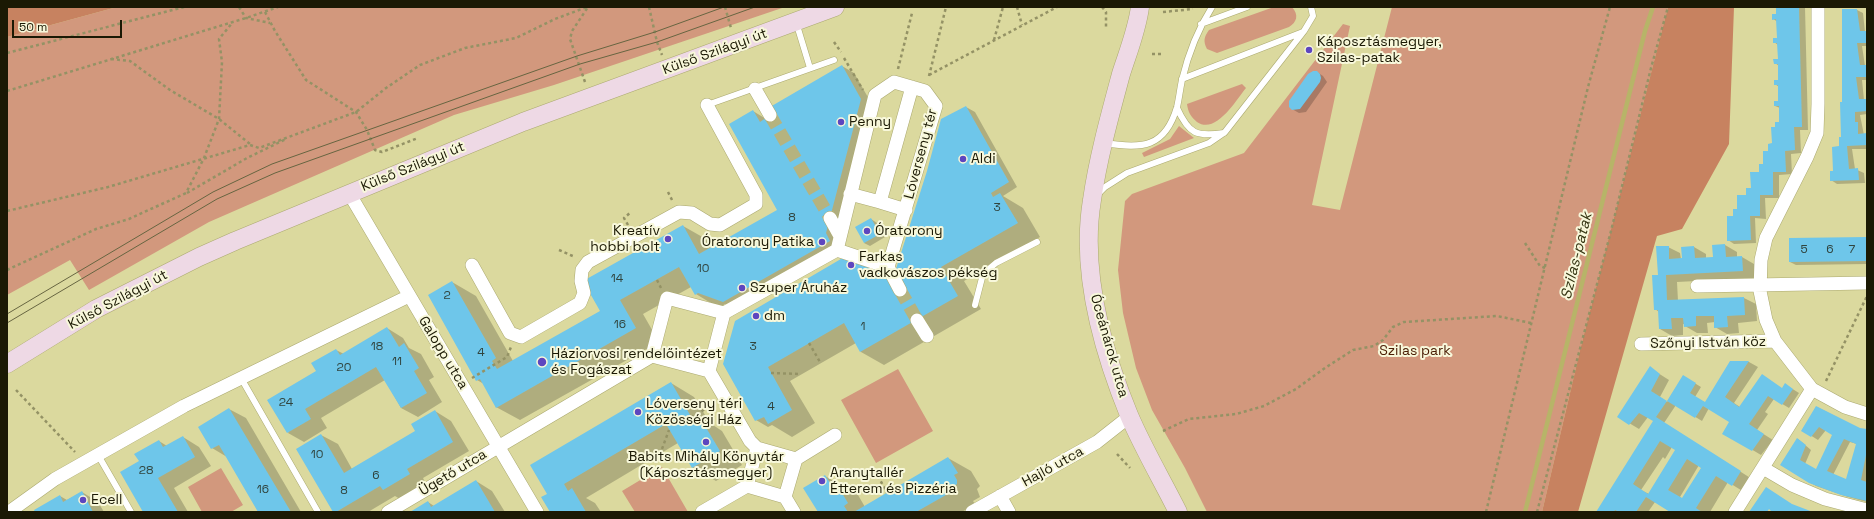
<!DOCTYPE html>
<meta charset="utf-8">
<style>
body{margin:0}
#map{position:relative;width:1874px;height:519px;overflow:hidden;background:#dbd99e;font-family:"Space Grotesk",sans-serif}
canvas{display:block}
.frame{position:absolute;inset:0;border:8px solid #1b1904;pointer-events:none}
.scale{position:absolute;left:12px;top:20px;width:110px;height:18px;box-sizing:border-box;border:2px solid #1b1904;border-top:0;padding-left:5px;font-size:12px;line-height:14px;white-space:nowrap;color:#1b1904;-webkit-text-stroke:3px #f8f8db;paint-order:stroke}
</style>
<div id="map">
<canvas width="1874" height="519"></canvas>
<div class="frame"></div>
<div class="scale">50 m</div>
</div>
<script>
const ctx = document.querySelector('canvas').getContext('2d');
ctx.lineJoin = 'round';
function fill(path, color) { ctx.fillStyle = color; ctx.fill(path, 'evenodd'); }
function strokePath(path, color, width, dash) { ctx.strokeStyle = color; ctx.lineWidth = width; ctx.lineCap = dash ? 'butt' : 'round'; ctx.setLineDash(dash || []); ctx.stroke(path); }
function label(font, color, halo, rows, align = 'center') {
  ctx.font = font + ' "Space Grotesk",sans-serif'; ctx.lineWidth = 4; ctx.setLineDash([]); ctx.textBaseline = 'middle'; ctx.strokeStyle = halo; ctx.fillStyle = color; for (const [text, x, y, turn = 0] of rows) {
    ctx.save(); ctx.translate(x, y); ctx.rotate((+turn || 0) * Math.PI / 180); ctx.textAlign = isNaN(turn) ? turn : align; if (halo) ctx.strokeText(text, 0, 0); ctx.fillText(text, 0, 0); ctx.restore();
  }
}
fill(new Path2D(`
 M117,7H785L554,85L454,115L209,222L89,290L70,260L7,295V37Z
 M1274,7H1292C1299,15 1297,22 1289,27L1217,53L1207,49C1203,41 1204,37 1209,30Z
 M1392,7H1668L1582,342L1542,512H1207L1185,468L1152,410L1136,368L1123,313L1118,270L1125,201L1132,194L1244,153L1343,24L1350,26L1312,205L1340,210Z
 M1242,84L1246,88C1236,100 1216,135 1197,122C1191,117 1188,112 1187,104Z
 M1179,126L1194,138L1144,157L1142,153L1170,139Z
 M898,369L933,431L876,463L841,400Z
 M662,467L688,512H635L622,491Z
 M221,468L243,505L231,512H202L188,487Z`), '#d2987d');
fill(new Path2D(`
 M7,7H117L7,37Z
 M1668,7H1734L1729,144L1682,229L1657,236L1578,512H1542L1582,342Z`), '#c78260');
fill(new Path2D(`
 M1777,7H1805L1808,130H1800L1801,153L1791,154L1792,174L1779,175V198H1765L1766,219L1755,218L1756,243L1734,244L1728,240L1734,217L1764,165L1773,144L1776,128L1780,123V108L1775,106L1780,102L1779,87L1775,84L1779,81V66L1775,63L1779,60L1778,45L1774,42L1778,39V22L1773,19L1777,15Z
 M1857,10L1863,13L1865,32H1867V46H1862L1865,66H1867V80H1862L1864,100H1867V114L1860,115L1864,135L1867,134V149H1852L1855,169L1864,173L1865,183L1837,184L1831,180L1842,138L1843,103Z
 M842,66L854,73L873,106L841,248L736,308L725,304L719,308L696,294L691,287L643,314L659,342L520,420L496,407L484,384L477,380L452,282L476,296L513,361L601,311L683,226L706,239L711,248L779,210L753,111L766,119Z
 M1317,72L1323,76L1327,82L1306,112L1299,113L1292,109Z
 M966,107L975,112L1017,187L1003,196L1023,208L1040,237L964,281L981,309L884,365L861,352L856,343L790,381L815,423L792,437L772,425L768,427L756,420L724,364L846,258L858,264L893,276Z
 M871,219L877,223L885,237L870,246L864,243Z
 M1867,238V264L1796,265L1790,262Z
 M1725,245L1737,252V257H1742L1754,264L1755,278L1677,282L1678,301L1744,298L1756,304L1757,321L1738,323L1739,333L1727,334L1715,327V322L1707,323L1708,333H1697L1685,326V324H1683V335L1672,336L1660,329L1659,312L1655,309L1659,276L1668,247L1680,253L1681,259H1683L1682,248L1694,247L1706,254V258H1714L1713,246Z
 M387,328L403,338L409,348L421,354L434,377L429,380L442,402L418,417L401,408L385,380L321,418L327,428L304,442L288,433L317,372L336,350L344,354Z
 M1731,362H1749L1758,367L1734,403L1740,407L1783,389L1791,388L1799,393L1789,408L1774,399L1765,412L1768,414L1757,430L1773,440L1761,455L1724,433L1730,422L1709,408L1702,421L1676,405L1664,423L1752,479L1744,492L1728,482L1710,512H1672L1655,502L1648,512H1597L1655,421L1648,417L1639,429L1619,417L1650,368L1669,380L1660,397L1667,402L1683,376L1701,387L1695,397L1706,403ZM1672,447L1677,450L1649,494L1641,490L1663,457L1665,459ZM1699,465L1702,467L1683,499L1680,497Z
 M671,383L694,397L710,423L722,431L742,465L716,481L692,467L678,443L586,498L595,503L601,512H552L548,494Z
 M1817,407L1860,429H1867V502L1848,497L1816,486L1782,465L1798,439L1811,450L1805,464L1816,471L1833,434L1826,430L1818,440L1802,430ZM1850,442L1857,444L1847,480L1833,475Z
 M229,409L246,418L301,512H260L227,457L212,448Z
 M435,411L451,421L469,451L423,478L426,484L400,499L395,496L368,512H334L321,435L338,444L352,469L417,432Z
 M183,437L199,447L211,466L174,488L188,512H144L140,462L159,441L167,446Z
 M948,458L971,471L980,486L977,489L980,497L973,501L975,504L962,512H819L825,476L858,495L865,507Z
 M476,481L492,491L505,512H411L428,502L434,506Z
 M82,492L98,502L104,512H36L60,496L67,500Z`), '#0003');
strokePath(new Path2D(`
 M1525,512L1645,31L1653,7`), '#b7b468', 4.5);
fill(new Path2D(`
 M1776,7H1799L1802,127H1794L1795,150L1785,151L1786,172H1773V195H1760V216H1750L1751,240L1727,241V216H1733V209H1737V195H1746V188H1751L1750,172H1759V164H1763V151H1768V144L1772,143L1771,127H1775V122H1779V106H1774V101H1778V85H1774V80H1778V64H1774L1773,59H1778L1777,43H1773V38H1777L1776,19L1772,20V14H1776Z
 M1842,9H1857L1860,31H1867V43H1857L1860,65H1867V77H1856L1859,99H1867V111L1855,112V122H1858V134L1867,133V145L1847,146L1849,169L1858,168L1859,180L1830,181V171H1833L1832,147L1839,146V137H1841L1840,102H1842Z
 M842,65L861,99L826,233L830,241L723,302L698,293L695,295L679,267L620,300L636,328L496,408L480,379L476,381L428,295L452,281L496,358L492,361L497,369L600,311L583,281L683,225L699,254L777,210L729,124L753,110L760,122L773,113L770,107Z
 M1313,71H1317L1320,74L1321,78L1320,82L1300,109L1292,110L1289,107V101L1308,74Z
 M966,106L1009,182L991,193L993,197L1000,193L1018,223L941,267L958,296L860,352L844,323L768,367L792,410L768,424L764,417L755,421L723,364L735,321L846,256L849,261L877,270L895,272L927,171L941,119Z
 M871,218L880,234L864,243L855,227Z
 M1867,237V261L1789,262V238Z
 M1725,244L1726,257L1742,256L1743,271L1666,275L1667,300L1744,297L1745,315L1727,316L1728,327L1714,328V316H1696V326L1684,327L1683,318H1671L1672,329H1659L1658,310H1654L1652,275H1658L1656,246H1669V259L1682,258L1681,247L1694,246L1695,258L1713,257L1712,245Z
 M387,327L399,347L404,343L419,368L414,371L427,393L401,408L376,367L305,409L311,419L287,433L267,400L316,371L311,363L336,349L340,355Z
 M1730,361H1749L1725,397L1739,407L1762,374L1782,388L1785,383L1793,389L1782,405L1768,396L1760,408L1749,424L1764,434L1752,451L1722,434L1729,422L1703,406L1695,418L1667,401L1683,375L1696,383L1690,393L1705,402Z
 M1650,366L1660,374L1651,391L1667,401L1656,417L1741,471L1732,486L1716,476L1696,508L1702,512H1670L1646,497L1636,512H1619L1615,510L1614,512H1596L1653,421L1639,413L1629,425L1617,417ZM1660,441L1675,450L1648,494L1633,484ZM1687,459L1701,468L1682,498L1668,490Z
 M671,382L693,420L699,416L720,451L692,468L666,424L564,484L568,491L572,488L586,512H550L541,497L547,494L530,465Z
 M1816,406L1860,428L1867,429V450L1861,480L1867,482V501L1841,495L1809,483L1780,465L1797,438L1806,445L1800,460L1816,469L1832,435L1819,427L1811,437L1801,431ZM1844,439L1856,444L1846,479L1827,471Z
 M229,408L291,512H258L219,445L211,449L198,427Z
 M435,410L453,442L407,469L410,474L383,490L380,486L336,512H333L296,449L321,434L344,473L415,431L411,424Z
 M183,436L195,457L158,478L178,512H143L120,472L139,461L134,454L159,440L163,447Z
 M948,457L958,473L954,475L957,480V484L951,488L953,491L916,512H854Z
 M825,475L830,483L834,480L848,503L844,506L848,512H818L803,488Z
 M476,480L495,512H410L428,501L431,507Z
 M1766,487L1792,504L1813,512H1772L1769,509L1767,512H1749Z
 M82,491L93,512H35L34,510L60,495L63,502Z`), '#6ec6ea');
strokePath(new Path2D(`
 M770,115L830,218
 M900,290L917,320`), '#b5b37f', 13, [13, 6]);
const lane = new Path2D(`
 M796,22L810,68
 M1201,24L1247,7
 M1182,79L1303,32
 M707,105L834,60
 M1177,108C1189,134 1196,137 1224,133
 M1105,143C1142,149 1165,148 1177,107C1179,99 1180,89 1182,80C1188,55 1198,29 1212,7
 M1098,194L1105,187L1127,173L1209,143L1225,132L1304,31L1313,16L1311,7
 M975,305L983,274L996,263L1037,242
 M241,378L318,512
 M98,455L131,512`);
const street = new Path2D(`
 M1818,7V104L1817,133L1807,157L1766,238L1761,260L1760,291L1766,320L1775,341L1812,389L1845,407L1867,414
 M894,82L925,91L936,106L888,267L837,250L875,95Z
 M755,89L770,115
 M349,193L537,512
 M850,194L880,202
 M906,210L880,202L912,87
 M830,218L840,236
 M472,265L510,333L521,337L580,303L584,293L581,281L582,270L588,262L679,212L692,213L710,224L720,225L756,204V195L707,105
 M888,267L900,290
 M1697,286L1867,283
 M724,313L837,250
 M917,320L927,336
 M1641,344L1775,341
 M709,371L652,356L667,298L724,313L709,371L750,441L757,448
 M757,448L796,459L785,497L747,486Z
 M796,459L835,435
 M1763,468L1792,485L1825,499L1867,510
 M1000,496L1009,512
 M785,497L794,512
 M9,512L55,479L184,406L409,296
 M388,512L652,356
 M702,512L747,486
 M972,512L1097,442L1130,416
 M1735,512L1812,389`);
const secondary = new Path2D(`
 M1140,7C1137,30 1128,52 1121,74C1110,115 1098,158 1092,200C1080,272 1102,349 1129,415C1143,448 1162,480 1178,512
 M7,364L96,309L199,257L235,241L523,122L835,7`);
strokePath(lane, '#aba970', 7);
strokePath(street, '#aba970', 14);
strokePath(secondary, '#aba970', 19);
strokePath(new Path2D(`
 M239,7L246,18L270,23
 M649,7L657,42L662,55
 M725,7L731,28
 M1017,7L1022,25
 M1102,7L1106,12V27
 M265,12L275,31L306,80L356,112L367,130L375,150L382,152L418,138
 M1163,12L1193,9
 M994,40L1003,7
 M834,42L841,52
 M7,53L184,7
 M1152,54H1161
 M844,58L863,90
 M111,59L130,61L170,90L219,119L250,144
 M898,69L912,13
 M929,75L1057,7
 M929,76L946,7
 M585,82L570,39L572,31L588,7
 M7,91L246,18L278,7
 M668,192L673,202
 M187,193L247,158L286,139
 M7,211L108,187L250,145L259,148L356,112L386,88L420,65L465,48L516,38L555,19L587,7
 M628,225L624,218L631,212
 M1525,243L1540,266L1545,268
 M559,250L575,257
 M7,270L96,229L129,219L186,193L204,158L219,119L222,62L219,39L233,22
 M657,280L661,288
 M809,343L820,362
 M771,373L800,374
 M472,378L507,357L511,347
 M1826,381L1867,296
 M16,390L75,452
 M691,417L714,404
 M1163,431L1189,419L1236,414L1264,406L1296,389L1325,368L1353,350L1374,346L1383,340L1393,327L1404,322L1497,316L1531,323
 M662,449L669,430
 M1117,454L1130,468
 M878,476L887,493
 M1486,512L1588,87L1610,7
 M1537,512L1611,231L1651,68L1668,7`), '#949265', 2.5, [3, 3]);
strokePath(lane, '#fff', 6);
strokePath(street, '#fff', 13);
strokePath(secondary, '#eed9e5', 18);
strokePath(new Path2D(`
 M7,314L213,192L272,164L577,56L655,32L724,7
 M7,323L217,199L275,173L580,64L657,42L755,7`), '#676541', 1);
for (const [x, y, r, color] of [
 [1309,50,4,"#5d46bf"],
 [841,122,4,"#5d46bf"],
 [963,159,4,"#5d46bf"],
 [867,231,4,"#5d46bf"],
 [668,239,4,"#5d46bf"],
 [822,242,4,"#5d46bf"],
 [851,265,4,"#5d46bf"],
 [742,288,4,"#5d46bf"],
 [756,316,4,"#5d46bf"],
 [542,362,5,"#5d46bf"],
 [638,412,4,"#5d46bf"],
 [706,442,4,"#5d46bf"],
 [822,481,4,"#5d46bf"],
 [83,500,4,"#5d46bf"]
]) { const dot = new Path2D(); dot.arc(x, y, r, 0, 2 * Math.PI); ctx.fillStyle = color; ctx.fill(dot); strokePath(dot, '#f8f8db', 1.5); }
label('12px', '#30443e', null, [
 ["3",997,208],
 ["8",792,218],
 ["5",1804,250],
 ["6",1830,250],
 ["7",1852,250],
 ["10",703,269],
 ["14",617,279],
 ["2",447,296],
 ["16",620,325],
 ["1",863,327],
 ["18",377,347],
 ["3",753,347],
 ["4",481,353],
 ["11",397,362],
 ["20",344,368],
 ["24",286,403],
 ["4",771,407],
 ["10",317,455],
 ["28",146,471],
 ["6",376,476],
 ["16",263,490],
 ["8",344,491]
]);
label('14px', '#1b1904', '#f8f8db', [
 ["Káposztásmegyer,",1317,42],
 ["Szilas-patak",1317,58],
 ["Penny",849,122],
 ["Aldi",971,159],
 ["Kreatív",660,231,"right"],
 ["hobbi bolt",660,247,"right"],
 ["Óratorony",875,231],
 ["Óratorony Patika",814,242,"right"],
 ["Farkas",859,257],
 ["vadkovászos pékség",859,273],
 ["Szuper Áruház",750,288],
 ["dm",764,316],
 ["Háziorvosi rendelőintézet",551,354],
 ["és Fogászat",551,370],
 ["Lóverseny téri",646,404],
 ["Közösségi Ház",646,420],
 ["Babits Mihály Könyvtár",706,457,"center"],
 ["(Káposztásmegyer)",706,473,"center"],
 ["Aranytallér",830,473],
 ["Étterem és Pizzéria",830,489],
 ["Ecell",91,500]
], 'left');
label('14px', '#1b1904', '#f8f8db', [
 ["Külső Szilágyi út",715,52,-20],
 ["Lóverseny tér",921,154,-75],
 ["Külső Szilágyi út",413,167,-22],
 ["Külső Szilágyi út",118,300,-28],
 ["Szőnyi István köz",1708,343,-1],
 ["Óceánárok utca",1109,346,74],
 ["Galopp utca",443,353,59],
 ["Hajló utca",1053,467,-29],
 ["Ügető utca",453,473,-31]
]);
label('14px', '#4a1d04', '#f8f8db', [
 ["Szilas park",1415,351]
]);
label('italic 15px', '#353412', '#f8f8db', [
 ["Szilas-patak",1577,256,-76]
]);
</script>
